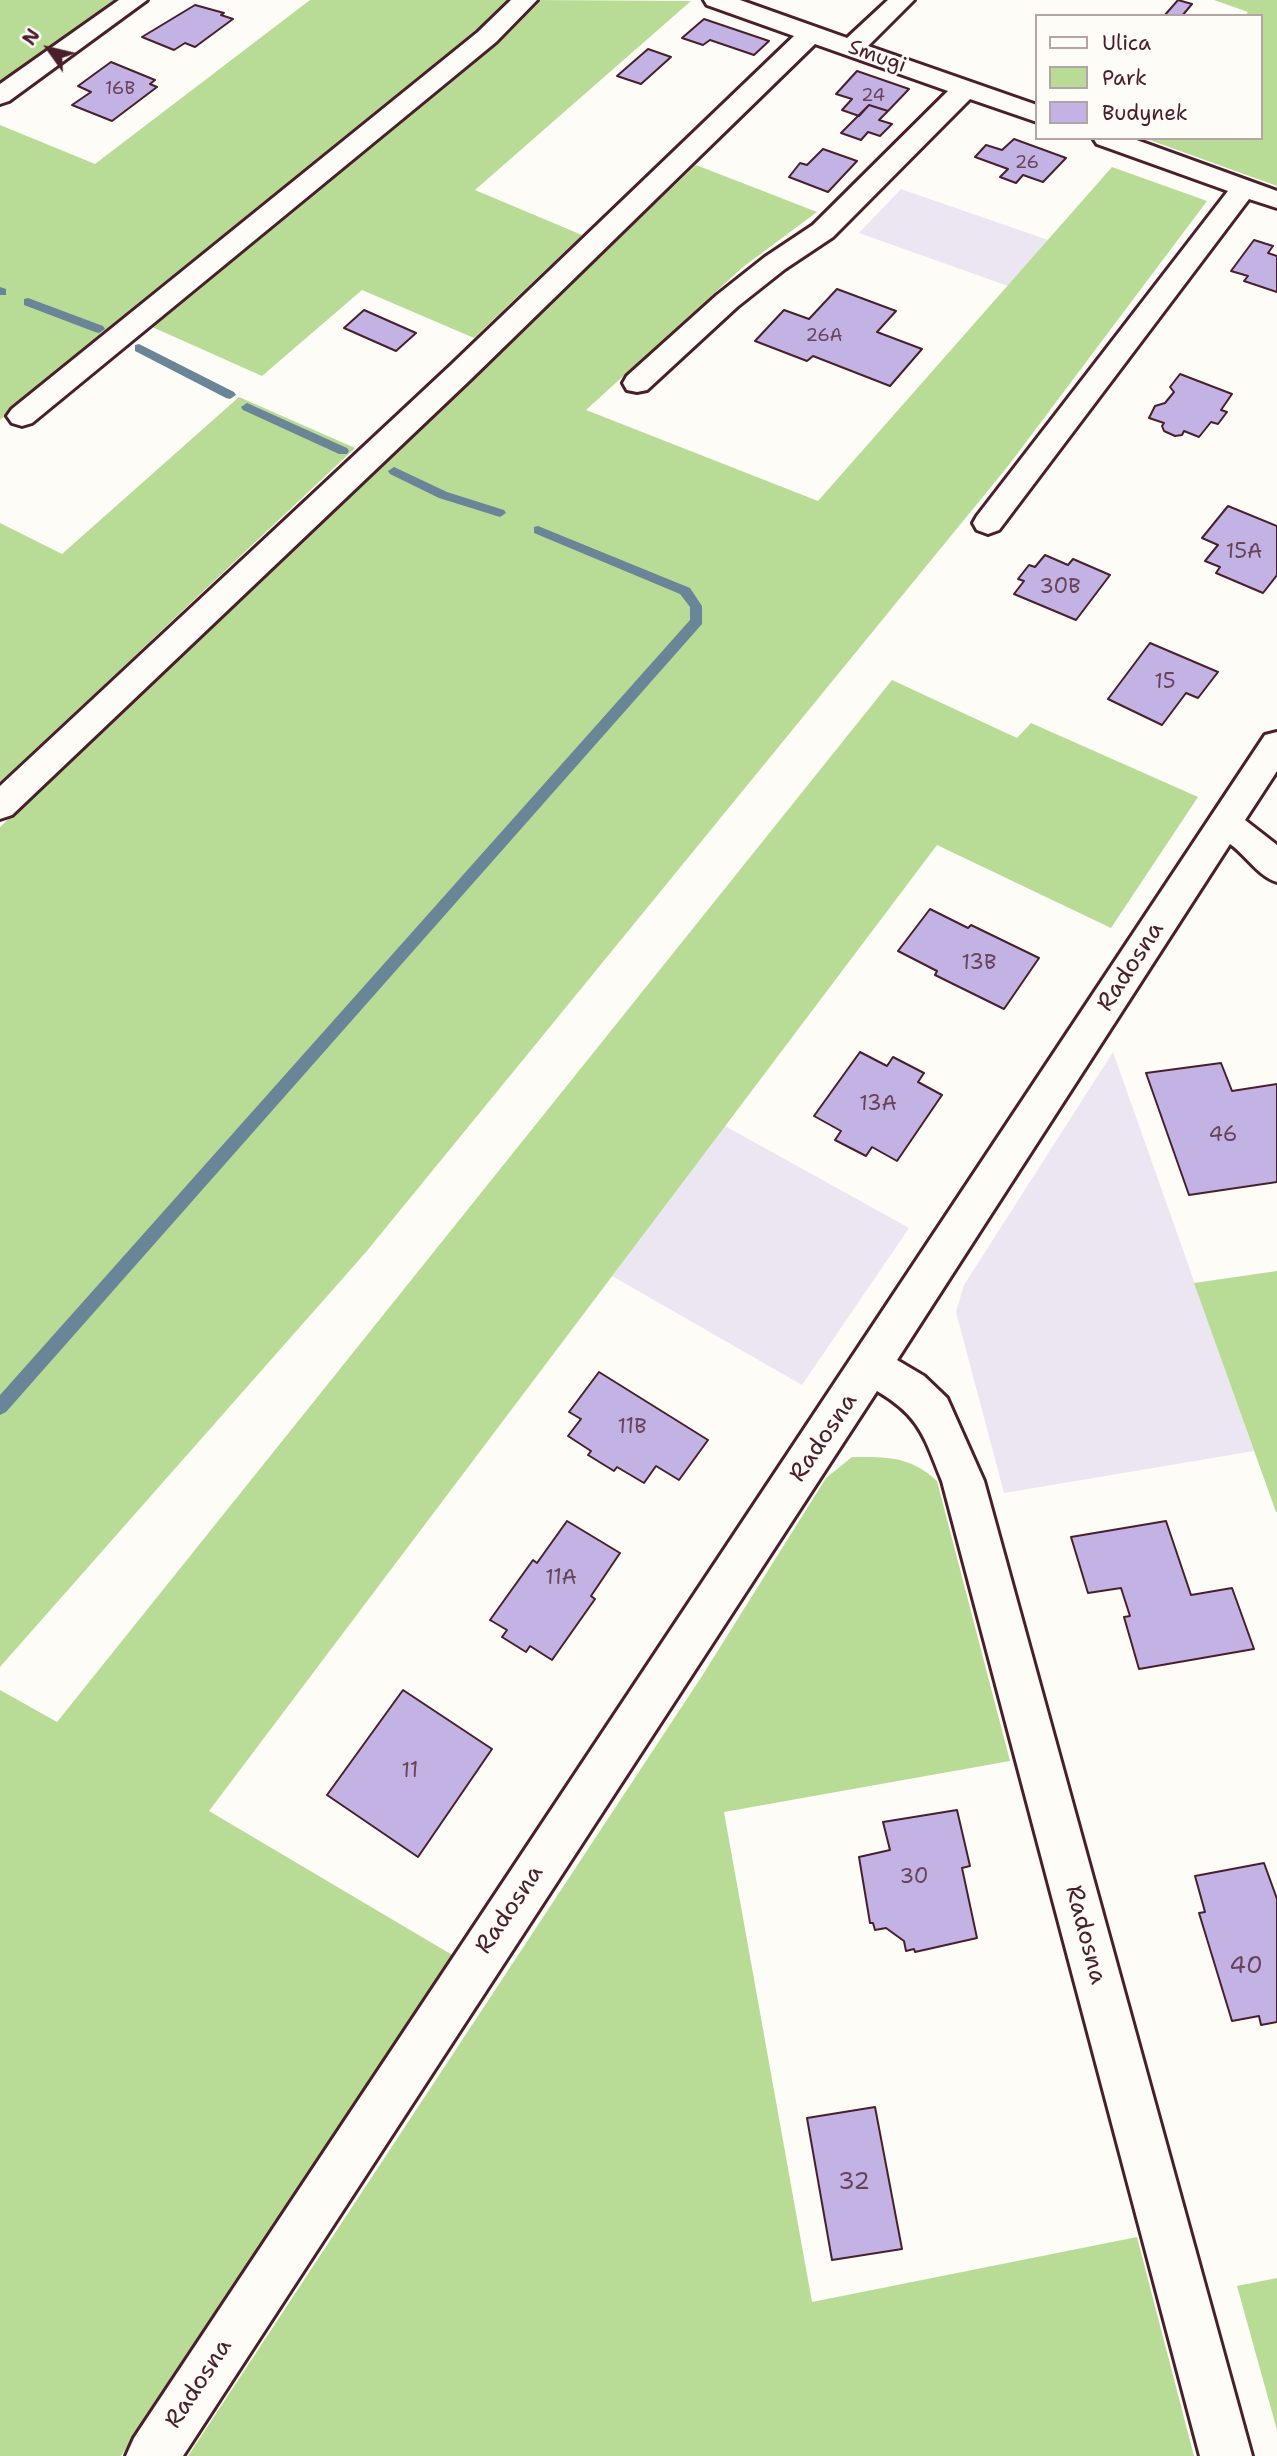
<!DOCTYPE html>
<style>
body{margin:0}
#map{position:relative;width:1277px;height:2456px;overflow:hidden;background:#fdfcf7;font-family:"Shantell Sans",sans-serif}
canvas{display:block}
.legend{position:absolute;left:1035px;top:14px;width:228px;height:126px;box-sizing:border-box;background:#fdfcf7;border:2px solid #b5a4a5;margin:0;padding:9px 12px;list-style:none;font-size:21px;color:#4a1f2b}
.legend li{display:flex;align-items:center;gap:14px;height:35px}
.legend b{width:35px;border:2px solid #b5a4a5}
.north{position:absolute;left:14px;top:14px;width:70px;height:70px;-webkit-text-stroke:5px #fdfcf7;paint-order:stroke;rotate:304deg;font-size:19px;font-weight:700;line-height:28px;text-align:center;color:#4a1f2b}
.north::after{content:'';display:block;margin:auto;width:24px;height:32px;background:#4a1f2b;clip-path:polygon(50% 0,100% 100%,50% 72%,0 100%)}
</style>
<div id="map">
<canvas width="1277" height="2456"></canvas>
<ul class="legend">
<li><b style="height:9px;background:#fdfcf7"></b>Ulica</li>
<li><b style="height:19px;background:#b8dc96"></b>Park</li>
<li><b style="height:19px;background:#c2b3e4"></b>Budynek</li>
</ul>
<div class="north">N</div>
</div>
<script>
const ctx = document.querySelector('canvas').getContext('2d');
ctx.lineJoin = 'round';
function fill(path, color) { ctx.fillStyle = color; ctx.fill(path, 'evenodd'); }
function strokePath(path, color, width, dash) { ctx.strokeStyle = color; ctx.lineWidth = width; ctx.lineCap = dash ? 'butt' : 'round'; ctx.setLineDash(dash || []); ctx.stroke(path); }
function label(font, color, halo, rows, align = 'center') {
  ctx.font = font + ' "Shantell Sans",sans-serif'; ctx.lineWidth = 5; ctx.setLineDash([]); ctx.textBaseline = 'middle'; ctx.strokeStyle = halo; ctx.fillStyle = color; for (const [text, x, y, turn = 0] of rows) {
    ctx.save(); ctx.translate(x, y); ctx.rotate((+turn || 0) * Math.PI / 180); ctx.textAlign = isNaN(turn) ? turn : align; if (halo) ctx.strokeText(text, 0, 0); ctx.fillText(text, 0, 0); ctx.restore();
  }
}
fill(new Path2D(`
 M901,189L1048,240L1008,286L859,233Z
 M1113,1052L1254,1451L1004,1493L956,1312L964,1285Z
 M725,1126L909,1228L802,1385L612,1276Z`), '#ebe6f1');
fill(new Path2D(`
 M0,0H119L0,85Z
 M310,0H514L0,420V125L95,164Z
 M535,0L691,1L475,190L582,235L474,338L362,290L262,376L150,326L498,40Z
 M1214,0H1277V186L1144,138H1261V16H1245L1248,12Z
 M696,165L817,212L743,267L586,410L818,501L1112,167L1207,201L1008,466L366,1252L0,1667V827Z
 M239,397L355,448L0,783V523L62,554Z
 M892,680L1017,738L1031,723L1198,797L1111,928L937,845L209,1811L454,1956L121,2456H0V1690L57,1722Z
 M1277,1271V1512H1276L1194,1283Z
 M852,1457C888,1457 910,1456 937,1481L1010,1761L724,1812L812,2302L1137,2237L1194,2456H188L702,1676L826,1478Z
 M1277,2278V2430L1237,2286Z`), '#b8dc96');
fill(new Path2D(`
 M0,287L6,289V295H0Z
 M28,298L103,326L105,329L99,333L95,332L24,305V299Z
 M139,344L234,392L236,395L230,399L226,398L135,351V345Z
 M247,403L347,448L349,451L347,454H339L243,410L241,407Z
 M394,467L447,492L504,510L506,513L500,517L439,498L390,474L388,471Z
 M538,526L690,588L702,606V624L6,1412L0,1415V1395L690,620V607L680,594L534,533V527Z`), '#6a8598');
const building = new Path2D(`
 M1178,0L1192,4L1182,16H1164Z
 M195,5L224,13L221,15L233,19L195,47L185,43L174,50L142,37Z
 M704,19L769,41L754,55L710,40L703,45L682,38Z
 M648,49L671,57L641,84L617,76Z
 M111,62L155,80L150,84L157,87L112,121L72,105L91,92L78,86Z
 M857,71L909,89L888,111L869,105L859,116L842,110L852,99L836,94Z
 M869,105L888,111L879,120L892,124L880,136L868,132L861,140L841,133Z
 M1014,139L1066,158L1043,182L1023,175L1016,183L1000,177L1008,169L975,157L986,145L1002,150Z
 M823,149L857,161L828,192L789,177L800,163L807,165Z
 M1254,240L1273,246L1268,253L1277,256V292L1244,281L1248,276L1231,271Z
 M837,289L896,311L877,332L922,349L890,386L813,356L807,361L755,341L784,310L809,319Z
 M364,310L416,333L396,351L344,328Z
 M1180,374L1232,394L1221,410L1227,412L1218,424L1211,422L1199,437L1184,431L1182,435L1175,436L1164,431L1162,426L1164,423L1149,418L1155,406L1165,403L1174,392L1170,387Z
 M1228,506L1277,526V575L1263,593L1216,573L1220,567L1205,561L1218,545L1202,538Z
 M1045,555L1068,565L1073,559L1110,575L1076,620L1014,594L1024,581L1018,579L1029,565L1035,567Z
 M1150,643L1218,672L1198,698L1186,693L1162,725L1108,699Z
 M930,909L968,928L971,925L1039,958L1004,1009L935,975L937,971L898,951Z
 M860,1052L887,1066L893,1057L924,1073L918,1082L942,1095L897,1161L872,1147L866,1156L835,1140L841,1131L814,1116Z
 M1221,1063L1232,1091L1277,1084V1182L1189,1195L1146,1073Z
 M599,1372L708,1440L679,1480L656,1466L644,1483L617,1467L614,1471L588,1455L591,1451L568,1436L581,1419L569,1412Z
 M567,1521L620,1553L591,1596L595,1599L552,1660L530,1646L526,1652L502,1637L507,1630L490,1620L533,1560L537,1563Z
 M1166,1521L1191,1595L1232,1588L1254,1649L1139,1669L1124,1617L1130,1616L1121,1588L1088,1593L1071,1537Z
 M403,1690L492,1749L418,1857L327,1795Z
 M957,1810L970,1866L962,1868L977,1938L915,1952L914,1949L906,1951L904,1941L886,1928L875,1930L873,1923H870L859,1857L890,1850L883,1822Z
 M1264,1863L1277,1899V2022L1261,2025L1259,2016L1232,2021L1199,1913L1205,1912L1195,1876Z
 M875,2107L902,2249L832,2260L807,2118Z`);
fill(building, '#c2b3e4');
strokePath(building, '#4a1f2b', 2);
const minor = new Path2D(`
 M119,0H147L9,101L0,104V84Z
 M511,0H537L496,42L32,423L22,426L12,423L7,416L12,409L478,32Z
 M704,0H740L847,38L888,0H914L868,46L1037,105V122L970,99L833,237L785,269L737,307L647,390L637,392L627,390L623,383L627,376L717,295L765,257L813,225L948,91L815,44L471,379L12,815L0,819V786L451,365L794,36L707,5Z
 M1093,138H1131L1277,191V208L1249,199L999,530L988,534L977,530L973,523L977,516L1228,191L1097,144Z
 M1277,732V771L1245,820L1277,845V882C1258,876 1247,856 1230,844L897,1360L924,1376L947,1398L984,1481L1252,2456H1200L942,1481C924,1437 921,1417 877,1391L183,2456H126L134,2438L1265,735Z`);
strokePath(minor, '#4a1f2b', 6);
fill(minor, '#fdfcf7');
label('18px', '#684459', null, [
 ["16B",120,89],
 ["24",873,96],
 ["26",1027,163],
 ["26A",824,336]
]);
label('21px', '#4a1f2b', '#fdfcf7', [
 ["Smugi",877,57,20]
]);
label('21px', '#684459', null, [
 ["15A",1244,553],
 ["30B",1060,588],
 ["15",1165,683],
 ["13B",979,964],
 ["13A",878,1105],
 ["46",1223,1136],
 ["11B",632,1428],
 ["11A",561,1579],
 ["11",410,1772],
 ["30",914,1878]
]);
label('24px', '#4a1f2b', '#fdfcf7', [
 ["Radosna",1131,967,-57],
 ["Radosna",824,1438,-56],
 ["Radosna",510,1910,-56],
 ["Radosna",1085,1935,75],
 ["Radosna",199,2384,-57]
]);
label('24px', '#684459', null, [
 ["40",1246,1967],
 ["32",854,2183]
]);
</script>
